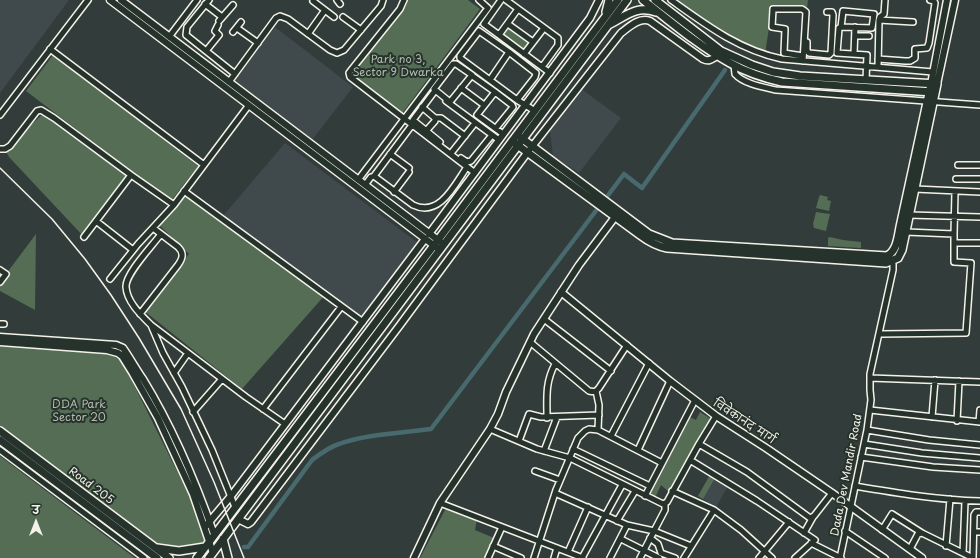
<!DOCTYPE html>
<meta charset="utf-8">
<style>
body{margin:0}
#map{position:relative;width:980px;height:558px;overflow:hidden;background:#323d3b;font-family:"Playpen Sans","Playpen Sans Deva",sans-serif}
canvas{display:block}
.north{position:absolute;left:16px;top:502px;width:40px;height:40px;-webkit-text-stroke:3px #26332d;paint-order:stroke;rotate:0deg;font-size:11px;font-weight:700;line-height:16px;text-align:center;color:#f4f1e8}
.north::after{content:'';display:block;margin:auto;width:14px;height:18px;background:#f4f1e8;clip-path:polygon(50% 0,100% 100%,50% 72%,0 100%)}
</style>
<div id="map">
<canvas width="980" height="558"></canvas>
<div class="north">उ</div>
</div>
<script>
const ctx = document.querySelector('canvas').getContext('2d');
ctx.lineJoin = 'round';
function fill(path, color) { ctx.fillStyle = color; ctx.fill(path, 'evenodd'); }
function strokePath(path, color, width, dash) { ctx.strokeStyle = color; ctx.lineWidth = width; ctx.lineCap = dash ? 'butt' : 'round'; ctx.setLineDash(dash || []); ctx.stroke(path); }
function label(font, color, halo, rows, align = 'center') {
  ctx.font = font + ' "Playpen Sans","Playpen Sans Deva",sans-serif'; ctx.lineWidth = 4; ctx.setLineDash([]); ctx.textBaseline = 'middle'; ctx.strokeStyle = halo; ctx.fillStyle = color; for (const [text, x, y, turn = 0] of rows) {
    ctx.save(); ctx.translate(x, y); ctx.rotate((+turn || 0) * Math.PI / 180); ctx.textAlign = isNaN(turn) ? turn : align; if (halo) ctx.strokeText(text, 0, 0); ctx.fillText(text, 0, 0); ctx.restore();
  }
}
fill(new Path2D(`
 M0,0H69L0,93Z
 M275,27L353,87L312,140L234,80Z
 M580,88L621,118L579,173L553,156L550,131Z
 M285,143L418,243L363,318L223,216Z
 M710,475L728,486L716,507L698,496Z`), '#40494c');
fill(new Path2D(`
 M408,0H468L480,9L401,115L349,77Z
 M678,0H808L807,8H772L765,54C735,39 705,21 678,0Z
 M508,28L529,44L523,52L502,35Z
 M53,55L198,166L171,201L26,91Z
 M45,112L131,175L84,237L9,157L5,149Z
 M184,191L325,295L242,389L143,310L189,254L157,223Z
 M820,195L828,197L827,200L831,201L829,211L816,208L819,197Z
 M816,212L830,214L826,231L814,228L813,224Z
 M36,234L35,310L0,291V282Z
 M830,237L843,240L861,242V248L828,246V238Z
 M0,343L118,353L205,527L209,542L194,549L155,548L0,427Z
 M700,412L711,419L669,492L661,485L655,498L649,495L688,416L696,420Z
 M0,456L135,558H0Z
 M710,475L715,478L703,499L698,496Z
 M446,508L477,519L475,530L494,538L485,558H420Z`), '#546d54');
strokePath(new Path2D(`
 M606,198L624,174L642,188L725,70
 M244,547H248L312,460C320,454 329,447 339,444C365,434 403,433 431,429L598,208`), '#486a6e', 4.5);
const minor = new Path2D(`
 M209,0L187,27L186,35L235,74
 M337,0L340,4
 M404,0L400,9L352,69L349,73L350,77L475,173
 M506,0L558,38V45L542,67
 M671,0C706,25 739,50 782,59L933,72
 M313,1L334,17
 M205,4L222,17
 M518,9L499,35L550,73
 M343,17L361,30
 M879,20L913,22
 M219,21L233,5
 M508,24L533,42
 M841,27L843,11L874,14L872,28L841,27L839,28L837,53L867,55L866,80
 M237,28L258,43
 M233,32L241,22
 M308,34L325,10
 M499,35L484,24L501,0
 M855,36H869
 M169,37L197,0
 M807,42V51L809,53L829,55L831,53L833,15L832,12H827
 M50,49L204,165
 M206,51L219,35L215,31L218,25
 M509,52L536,73L535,77L517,100
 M524,54L544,28
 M854,54L855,27
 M878,59L905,61H910L915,58V49L927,48L929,43L935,3L934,1L930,0
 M803,61L806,12L805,11L802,9H773L772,27L785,29L784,53L803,56
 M453,64H456L472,75L450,102L434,89Z
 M734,65L735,74C744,84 763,87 776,90L980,105
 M878,67L879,20L880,17L884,14L885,0
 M471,75L495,92
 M490,80L509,52L479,31L460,56V58L517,100L535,111
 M229,82L276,18L280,16L288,19L330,50L337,53L344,50L381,6L383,0
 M461,88L484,105
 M434,92L413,120L440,142
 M446,101L499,140
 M422,107L435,118V121L426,131
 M0,115L88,0
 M435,118H441L465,136
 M496,128L513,107L512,105L495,92L477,115L503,134
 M0,149H5L10,146L37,111L41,110L54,118L131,175L174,205
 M452,152L475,123
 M390,154L409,168
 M461,158L467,162L471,161L492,135
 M958,165H980
 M374,176L412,125
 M956,179H980
 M358,180L488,8L479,0
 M365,185L371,177L374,176L413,205C440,218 455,184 467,167
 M915,189L980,192
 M184,191L363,322
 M394,192L409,172
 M909,215L980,217
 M96,221L133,250
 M906,232L954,234V243H980
 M161,234C153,245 125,274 126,287C127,302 141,315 151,325L246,397L285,424
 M954,234L955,192
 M84,237L131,175
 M0,270L6,274L0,282
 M110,279L138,244L174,205L249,105
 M140,314L178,265C183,258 184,253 178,247L153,228
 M544,319L611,371
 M0,324H4
 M151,325L163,353L182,387L212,450L235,507
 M880,334L966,333L971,263L954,262V243
 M530,342L589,391C594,392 596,392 599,388L627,345
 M174,373L188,353
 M870,378L980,382
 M596,391L599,405L598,430
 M263,409L341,307
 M870,410L980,422
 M193,412L222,379
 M932,417L935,380
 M547,418C547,397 545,383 555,364
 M957,421L959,381
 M979,422L980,410
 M490,429L537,449L570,458L663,504L667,502L699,444L716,416
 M867,430L929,440L980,445
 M611,436L649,363
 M519,441L529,414L541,417L599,415
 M699,444L747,472L810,518L814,516L832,493
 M864,444L922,453L980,458
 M573,449L650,486
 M0,450L144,558
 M638,450L670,381
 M544,451L557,417
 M861,457L933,467L980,470
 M690,460L757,501L815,540L795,558
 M535,471L560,480
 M855,486C896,493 938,500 980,501
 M672,491L714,510L741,530L772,558
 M555,493L627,525
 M645,496L695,400
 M440,503L583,558
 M665,503V510L654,531L691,546
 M617,521L635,491
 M882,530L892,514L922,533
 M845,531L885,558
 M974,532H980
 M804,533L813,517
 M650,538L658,544L661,553L675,558
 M621,539L659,558
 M811,543L841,558
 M493,546L521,558
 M946,546L950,499
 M910,549L918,534L922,533L973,558L974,515L976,512H980
 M568,552L588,507
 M963,553L965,501
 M488,558L502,527
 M534,558L556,490L578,438L585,431L589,429L598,430L662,463
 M554,558L557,548
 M582,558L622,485
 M610,558L627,525L654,531L640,558
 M684,558L714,510
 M759,558L789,522
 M840,558L867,430L871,400L870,390V374L893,270V264L890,260`);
const tertiary = new Path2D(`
 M110,0L440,250
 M121,0L442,243
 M931,84L947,0
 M937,84L955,0
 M429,234L590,18L599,0
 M561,292L670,381L716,416L766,448L832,493L922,558
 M0,337L116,345L123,348C130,358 136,369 143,379C173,428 195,480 214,534
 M0,342L107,350L118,353L122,356L132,372L158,418L193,494L213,553
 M238,519L248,524L251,522L400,325L527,153L621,33C629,27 639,17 650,21L703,59C709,62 712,59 717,56
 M205,527L231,496L425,239
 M414,558L440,503L490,429L498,414L506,392L534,334L579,265L618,213`);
const secondary = new Path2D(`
 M643,0C671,22 699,46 730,63C746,72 764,78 782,82L933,92
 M606,12L609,0
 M610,24C626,16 636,5 656,12
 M520,137L649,234L672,243L887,256C897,251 898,237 900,227L931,84
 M512,141L640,235C648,241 656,246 667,248L886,263L898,258L902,250L937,84L800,76L773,72L752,65L721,51L655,0
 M0,431L169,558
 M0,440L157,558
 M223,539L228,558
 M157,548L179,551L205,547
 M197,558L438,240L618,0
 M209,558L627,0`);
strokePath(minor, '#f4f1e8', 8);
strokePath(tertiary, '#f4f1e8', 9);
strokePath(secondary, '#f4f1e8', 10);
strokePath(minor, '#26332d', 5);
strokePath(tertiary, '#26332d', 6);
strokePath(secondary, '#26332d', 7);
strokePath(new Path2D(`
 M0,168L52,219L85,259L111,295L139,338L181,409L214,482L244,558`), '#f4f1e8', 1.5);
label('11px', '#b4bcad', '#26332d', [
 ["Park no 3,",398,60],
 ["Sector 9 Dwarka",398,73],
 ["DDA Park",79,405],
 ["Sector 20",79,418]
]);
label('11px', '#f4f1e8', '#26332d', [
 ["विवेकानंद मार्ग",744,422,33],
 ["Dada Dev Mandir Road",847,475,-79],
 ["Road 205",91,486,37]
]);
</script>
